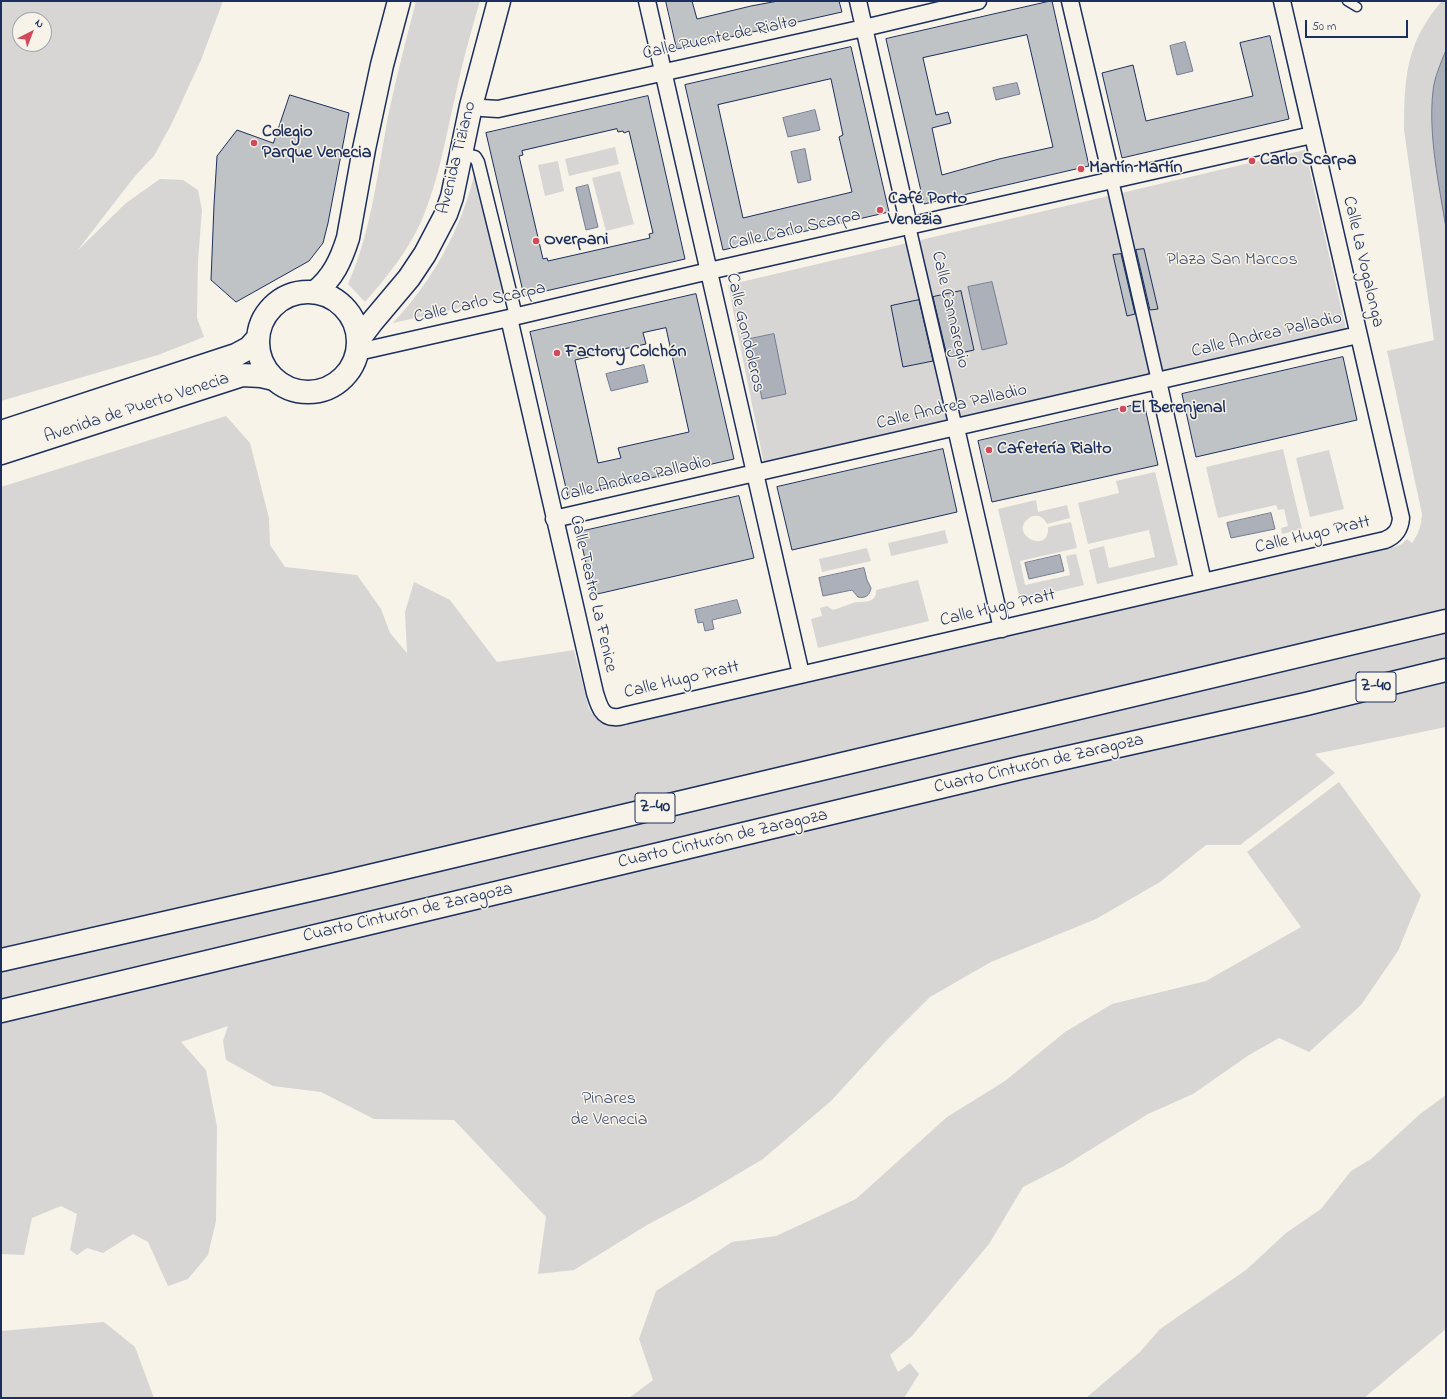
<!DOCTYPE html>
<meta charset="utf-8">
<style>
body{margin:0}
#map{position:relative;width:1447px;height:1399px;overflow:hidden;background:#f7f3e8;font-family:"Indie Flower",sans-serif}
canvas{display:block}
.frame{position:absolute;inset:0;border:2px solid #1b2f5e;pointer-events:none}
.north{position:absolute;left:12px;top:12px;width:40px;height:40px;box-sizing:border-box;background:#f7f3e8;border:1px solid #9fa5b1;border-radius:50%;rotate:42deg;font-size:11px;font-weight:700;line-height:16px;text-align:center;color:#1b2f5e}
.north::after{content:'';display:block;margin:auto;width:14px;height:18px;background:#d1495b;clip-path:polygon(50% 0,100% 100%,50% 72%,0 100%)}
.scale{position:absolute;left:1305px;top:20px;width:103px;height:18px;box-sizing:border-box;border:2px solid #1b2f5e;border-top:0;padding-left:5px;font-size:12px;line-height:14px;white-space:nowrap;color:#1b2f5e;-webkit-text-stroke:3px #f7f3e8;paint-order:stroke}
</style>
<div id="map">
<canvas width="1447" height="1399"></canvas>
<div class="frame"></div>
<div class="north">N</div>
<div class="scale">50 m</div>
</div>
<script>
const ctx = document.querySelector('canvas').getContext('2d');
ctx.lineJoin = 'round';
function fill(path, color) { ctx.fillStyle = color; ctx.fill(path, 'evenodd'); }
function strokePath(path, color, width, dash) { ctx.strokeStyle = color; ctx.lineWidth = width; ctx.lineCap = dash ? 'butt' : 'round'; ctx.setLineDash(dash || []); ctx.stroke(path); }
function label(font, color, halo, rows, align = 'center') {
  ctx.font = font + ' "Indie Flower",sans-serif'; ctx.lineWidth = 3; ctx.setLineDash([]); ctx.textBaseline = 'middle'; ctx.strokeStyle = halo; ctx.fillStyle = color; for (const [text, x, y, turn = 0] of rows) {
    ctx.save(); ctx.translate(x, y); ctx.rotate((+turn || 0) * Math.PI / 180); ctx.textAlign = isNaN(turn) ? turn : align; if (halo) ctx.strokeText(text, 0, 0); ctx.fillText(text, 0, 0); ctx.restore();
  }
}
fill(new Path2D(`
 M1,1H223L201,60L171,125L154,156L135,176L77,251L126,203L160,179L183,180L198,190L202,210L198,261L197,318L204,337L158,355L1,401ZM20,20H44V44H20Z
 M416,1H480C472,28 464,56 458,84C447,130 440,178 421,222C407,252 387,277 365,302L348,284C371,233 377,176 387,122C395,81 406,41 416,1Z
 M1442,1H1446V727L1315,754L1335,773L1240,845H1206L1160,882L1096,919L991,962L930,997L886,1041L831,1101L763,1159L694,1200L647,1225L574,1270L538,1274L546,1217L454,1120L374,1119L321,1092L273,1086L226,1060L223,1041L228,1026L181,1042L206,1070L217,1127L216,1221L208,1255L188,1279L168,1286L148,1242L133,1234L103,1253L87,1248L77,1255L70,1250L77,1214L61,1206L32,1218L24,1255L1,1254V487L226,416L250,443L269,518L270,545L285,567L357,575L381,609L390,633L407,653L405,612L414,582L450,600L497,662L574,650L589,709C595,719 603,725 614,726L1395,547L1402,544L1407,539L1412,543C1419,533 1421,526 1422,514L1387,351L1434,340L1404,130C1404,78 1406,42 1442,1Z
 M615,147L619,164L569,176L565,159Z
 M1305,150L1346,329L764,464L728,285Z
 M558,161L564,191L545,196L538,165Z
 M620,171L634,224L606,231L592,178Z
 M475,172L504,298L393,323C433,280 461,230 475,172Z
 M1283,449L1302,529L1282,534L1281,528L1288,526L1284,509L1278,510L1276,505L1218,518L1206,467Z
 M1329,450L1344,509L1310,517L1296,458Z
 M1155,472L1178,565L1097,584L1089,550L1104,546L1109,568L1155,557L1149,530L1088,544L1078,503L1119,493L1116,481Z
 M1036,500L1038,512L1067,505L1070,518L1047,524C1044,517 1036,513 1029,518C1007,534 1050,556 1048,527L1071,522L1077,548L1020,561L1025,585L1070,575L1066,556L1076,554L1084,585L1020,600L998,509Z
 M945,530L948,543L891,556L888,543Z
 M867,548L871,561L822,572L819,559Z
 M918,580L929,621L818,648L811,619L822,616L820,608L827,606L833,610C841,608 850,603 858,602C866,602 877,602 876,590Z
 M1339,782L1421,895L1398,951L1361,1005L1309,1052L1279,1038L1249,1055L1193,1094L1148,1114L1064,1166L1023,1187L989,1244L912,1336L890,1355L898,1372L910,1363L919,1374L904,1398H629L653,1380L639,1339L656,1291L732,1242L776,1236L856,1199L947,1117L1005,1081L1065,1032L1112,1004L1206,981L1301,927L1247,852Z
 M1446,1095V1329L1364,1398H1086L1140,1352L1160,1329L1246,1270L1286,1233L1321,1209L1351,1171L1371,1159L1420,1114Z
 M104,1322L135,1347L154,1398H1V1331Z`), '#d7d6d4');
const water = new Path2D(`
 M1185,42L1193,71L1177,75L1170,46Z
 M1446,50V228C1439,185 1428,134 1433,91C1434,78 1441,63 1446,50Z
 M1017,83L1020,94L996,100L993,88Z
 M815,110L820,130L788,137L783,118Z
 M805,149L811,180L798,183L791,152Z
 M588,185L598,227L586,230L576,188Z
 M992,282L1007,344L982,350L968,287Z
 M774,334L786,394L762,399L750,339Z
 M644,365L648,382L611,391L606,374Z
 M1271,513L1275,529L1231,538L1227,523Z
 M1060,555L1064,571L1029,579L1025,563Z
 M864,568L867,580L871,588C870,595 865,599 858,597L852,590L823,596L819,578Z
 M737,600L741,613L712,620L714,629L705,631L703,622L698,623L695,610Z`);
fill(water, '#acb0b9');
strokePath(water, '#727c95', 1);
const building = new Path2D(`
 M666,1H692L697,19L751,6L778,1H839L842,12L677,49Z
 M1052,1L1089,166L924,204L886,39ZM1027,35L1053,147L999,159L942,175L932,128L951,123L948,112L936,115L923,58Z
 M1270,36L1289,119L1122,158L1102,73L1133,65L1146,121L1253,96L1240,43Z
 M851,47L889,212L723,250L685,85ZM831,79L843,135L839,137L852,192L743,218L718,105Z
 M290,95L349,113L328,223L323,243L309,261L236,302L211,280L214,205L217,156L237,130L273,143Z
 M648,96L685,259L524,296L486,133ZM617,129L618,132L623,131L624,133L629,131L653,233L649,234L650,238L548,261L547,258L543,259L519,156L523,155L522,151Z
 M1144,249L1158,309L1150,310L1136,250Z
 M1121,254L1135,314L1127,316L1113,255Z
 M961,291L974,350L947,356L933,297Z
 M696,294L734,459L568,497L530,332ZM666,328L689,432L618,448L621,458L598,463L575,360L646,344L643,333Z
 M919,300L933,361L903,367L891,306Z
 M1343,357L1357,420L1196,457L1182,394Z
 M1144,403L1158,465L992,502L978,441Z
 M943,449L957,512L792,550L777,487Z
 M739,496L754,558L593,595L579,532Z`);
fill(building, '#c0c3c5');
strokePath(building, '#1b2f5e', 1);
const service = new Path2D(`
 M1347,1L1357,7`);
const pedestrian = new Path2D(`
 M461,154L475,157L478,162L516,316
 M1112,180L1158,381
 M909,226L956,428`);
const minor = new Path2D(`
 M647,1L801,674
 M858,1L909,226
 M1070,1L1112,180
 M471,106L482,108L498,109L864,28L978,1
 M509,318L595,693C598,702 601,717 614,717C618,718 623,716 627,715L1385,540C1395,536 1400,530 1401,518L1282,1
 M358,352L509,318L709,271L1312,135
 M1158,381L1203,582
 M956,428L1002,629
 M554,519L1358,335`);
const primary = new Path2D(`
 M258 342a50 50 0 1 1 100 0a50 50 0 1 1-100 0Z
 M315,292C333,278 341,260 348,238L364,149L382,65L399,1
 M359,339L372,322L409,278L425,254L446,214L452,197L471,106L499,1
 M1,432L236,355L249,348L257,339
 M1,453L242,375L261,376L274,379`);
const motorway = new Path2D(`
 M1,960L336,884L1446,621
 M1,1011L1020,768L1306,704L1446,670`);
strokePath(service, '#1b2f5e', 11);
strokePath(pedestrian, '#1b2f5e', 15);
strokePath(minor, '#1b2f5e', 19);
strokePath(primary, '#1b2f5e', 25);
strokePath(motorway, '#1b2f5e', 25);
strokePath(service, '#f7f3e8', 8);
strokePath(pedestrian, '#f7f3e8', 12);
strokePath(minor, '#f7f3e8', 16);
strokePath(primary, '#f7f3e8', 22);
strokePath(motorway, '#f7f3e8', 22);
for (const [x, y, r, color] of [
 [254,143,4,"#d1495b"],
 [1252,161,4,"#d1495b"],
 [1081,169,4,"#d1495b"],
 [880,210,4,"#d1495b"],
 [536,241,4,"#d1495b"],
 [557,353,4,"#d1495b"],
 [1123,409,4,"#d1495b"],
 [989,450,4,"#d1495b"]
]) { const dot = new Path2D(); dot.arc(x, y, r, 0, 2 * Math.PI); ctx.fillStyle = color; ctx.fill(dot); strokePath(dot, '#f7f3e8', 1.5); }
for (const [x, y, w] of [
 [1376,687,40],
 [655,808,40]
]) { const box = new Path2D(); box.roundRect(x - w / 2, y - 15, w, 30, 3); ctx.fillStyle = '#f7f3e8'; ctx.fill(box); strokePath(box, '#1b2f5e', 1); }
label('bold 17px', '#1b2f5e', null, [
 ["Z-40",1376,687],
 ["Z-40",655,808]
]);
label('18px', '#1b2f5e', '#f7f3e8', [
 ["Calle Puente de Rialto",720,39,-12],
 ["Avenida Tiziano",458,158,-76],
 ["Calle Carlo Scarpa",795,231,-13],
 ["Calle La Vogalonga",1362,262,77],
 ["Calle Carlo Scarpa",480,304,-13],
 ["Calle Cannaregio",949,310,77],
 ["Calle Gondoleros",744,333,77],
 ["Calle Andrea Palladio",1267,336,-13],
 ["Calle Andrea Palladio",952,408,-13],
 ["Avenida de Puerto Venecia",137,409,-18],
 ["Calle Andrea Palladio",636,480,-13],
 ["Calle Hugo Pratt",1313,536,-13],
 ["Calle Teatro La Fenice",592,594,77],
 ["Calle Hugo Pratt",998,609,-13],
 ["Calle Hugo Pratt",682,681,-13],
 ["Cuarto Cinturón de Zaragoza",1039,765,-13],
 ["Cuarto Cinturón de Zaragoza",723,840,-13],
 ["Cuarto Cinturón de Zaragoza",408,914,-13]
]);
label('bold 18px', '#1b2f5e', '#f7f3e8', [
 ["Colegio",262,133],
 ["Parque Venecia",262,154],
 ["Carlo Scarpa",1260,161],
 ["Martín Martín",1089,169],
 ["Café Porto",888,200],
 ["Venezia",888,221],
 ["Overpani",544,241],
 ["Factory Colchón",565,353],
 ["El Berenjenal",1131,409],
 ["Cafetería Rialto",997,450]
], 'left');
label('18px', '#415076', '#f7f3e8', [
 ["Plaza San Marcos",1232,261],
 ["Pinares",609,1100],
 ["de Venecia",609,1121]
]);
</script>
